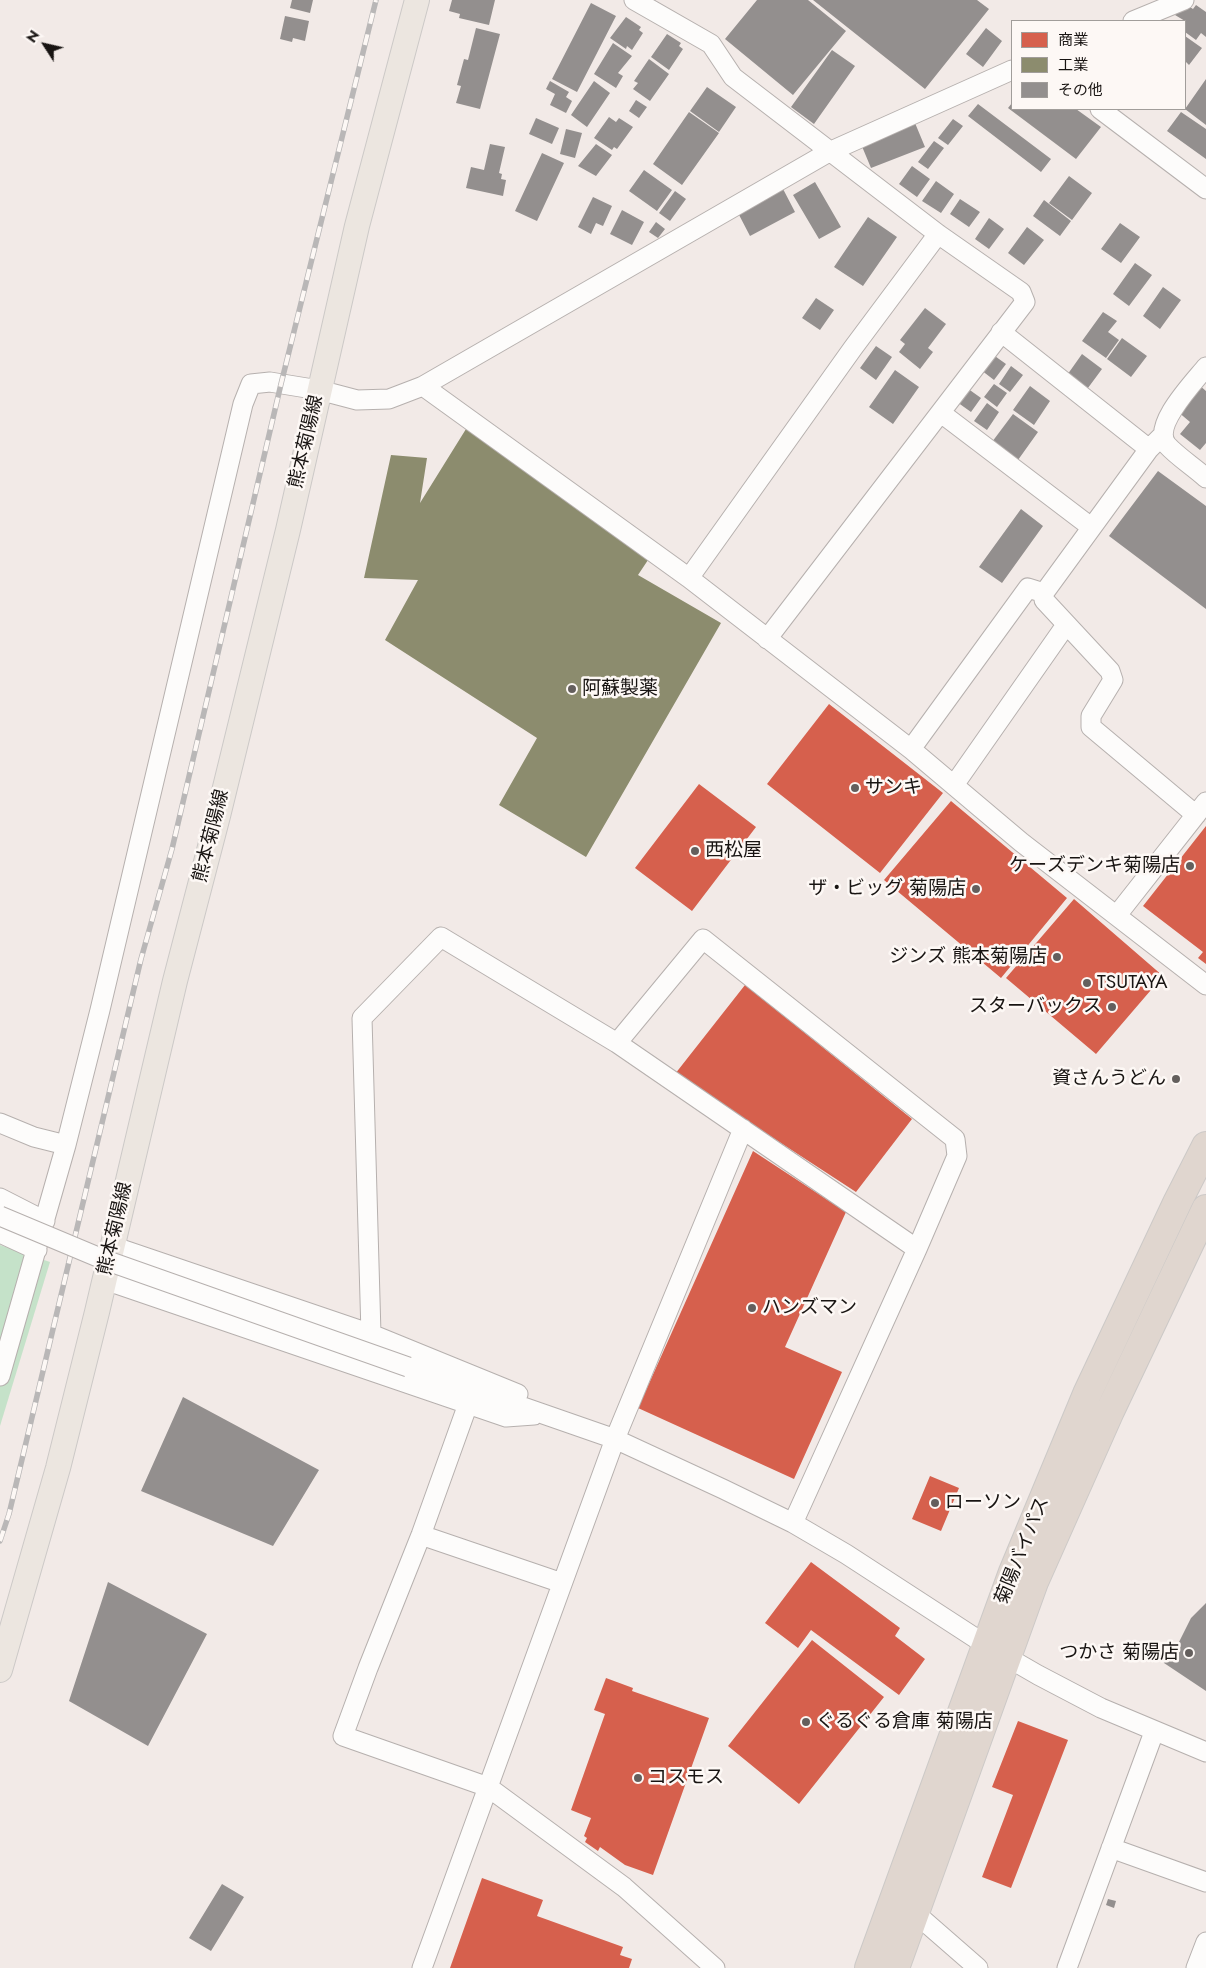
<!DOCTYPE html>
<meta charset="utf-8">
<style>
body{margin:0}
#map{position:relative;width:1206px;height:1968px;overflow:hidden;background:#f2eae7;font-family:Jost,"Noto Sans JP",sans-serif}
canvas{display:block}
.legend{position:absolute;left:1011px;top:20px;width:175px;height:90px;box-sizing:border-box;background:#fdf8f5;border:1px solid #a19d9a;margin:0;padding:6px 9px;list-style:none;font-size:15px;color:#181412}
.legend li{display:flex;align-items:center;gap:10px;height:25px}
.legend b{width:25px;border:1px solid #a19d9a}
.north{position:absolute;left:20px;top:20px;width:50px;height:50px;-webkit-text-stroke:4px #fdf8f5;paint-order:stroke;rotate:305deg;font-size:14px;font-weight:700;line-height:20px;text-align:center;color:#181412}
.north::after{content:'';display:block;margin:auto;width:18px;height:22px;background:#181412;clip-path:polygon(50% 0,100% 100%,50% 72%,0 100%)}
</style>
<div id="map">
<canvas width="1206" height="1968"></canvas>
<ul class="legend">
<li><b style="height:14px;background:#d6604d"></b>商業</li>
<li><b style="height:14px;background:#8c8c6e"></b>工業</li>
<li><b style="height:14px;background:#938f8e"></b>その他</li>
</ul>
<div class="north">N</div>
</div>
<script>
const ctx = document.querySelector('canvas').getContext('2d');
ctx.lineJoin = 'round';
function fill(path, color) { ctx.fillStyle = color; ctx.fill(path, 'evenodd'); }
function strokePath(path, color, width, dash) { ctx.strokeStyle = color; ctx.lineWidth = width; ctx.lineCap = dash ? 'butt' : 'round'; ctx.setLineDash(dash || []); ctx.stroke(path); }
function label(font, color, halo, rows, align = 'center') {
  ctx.font = font + ' Jost,"Noto Sans JP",sans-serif'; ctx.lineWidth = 5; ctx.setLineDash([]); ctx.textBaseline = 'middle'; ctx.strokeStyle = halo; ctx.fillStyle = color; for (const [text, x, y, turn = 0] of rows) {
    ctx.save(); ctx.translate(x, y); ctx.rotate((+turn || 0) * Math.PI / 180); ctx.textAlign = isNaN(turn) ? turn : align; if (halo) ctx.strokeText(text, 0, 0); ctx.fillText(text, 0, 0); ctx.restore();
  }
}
fill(new Path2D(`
 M0,1245L50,1262L0,1426Z`), '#c5e2c9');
fill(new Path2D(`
 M829,704L943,793L880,873L767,784Z
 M699,784L756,827L692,911L635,868Z
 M951,801L1067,898L1001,978L884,880Z
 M1206,826V964L1198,958L1203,952L1143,906Z
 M1074,899L1163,976L1096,1054L1006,978Z
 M745,985L912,1119L856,1192L675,1074Z
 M753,1151L846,1212L785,1347L842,1372L794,1479L638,1408Z
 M930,1476L959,1488L941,1531L912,1519Z
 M811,1562L900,1628L895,1636L925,1659L899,1695L811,1630L798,1648L765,1623Z
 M812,1640L884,1697L799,1804L728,1746Z
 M606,1678L633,1688L632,1691L709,1718L653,1875L625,1865L600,1847L598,1851L585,1842L587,1838L584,1836L591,1818L571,1810L605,1714L594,1710Z
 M1018,1721L1068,1740L1011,1888L982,1877L1013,1795L992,1787Z
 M482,1878L543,1900L537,1916L623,1947L620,1955L632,1959L629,1968H450Z`), '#d6604d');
fill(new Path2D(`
 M466,429L648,560L638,575L721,623L586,857L499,805L537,738L385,640L418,580L364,578L391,455L427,458L420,503Z`), '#8c8c6e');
fill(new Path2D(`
 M292,0H313L310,13L290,8Z
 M452,0H495L489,25L459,18L460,14L449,11Z
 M757,0H808L846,31L793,95L725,39Z
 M813,0H977L989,9L925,89Z
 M591,3L616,16L577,92L552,79Z
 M1184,3L1193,9L1196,5L1206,12V37L1201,33L1196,40L1185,32V21L1175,15Z
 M285,16L309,21L305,41L293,38L292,42L280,39Z
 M626,17L641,27L639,30L643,33L632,50L627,46L626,49L610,38Z
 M476,28L500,34L480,109L456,103L461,86L457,85L464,59L468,60Z
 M986,28L1002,41L983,67L966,54Z
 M667,34L681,43L679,46L683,49L669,70L651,57Z
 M1185,36L1202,48L1189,65L1185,61Z
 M613,43L632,56L618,73L623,76L616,88L594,74Z
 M832,50L855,66L814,124L791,107Z
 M649,59L669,74L650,101L633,89L638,83L634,81Z
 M1206,79V125L1185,109Z
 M550,81L569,92L566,97L572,101L566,113L550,105L555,94L546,89Z
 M594,81L610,93L587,127L571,115Z
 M707,87L736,107L719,132L690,111Z
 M636,100L647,107L639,118L629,111Z
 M1012,103V109H1076L1101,127L1076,159L1008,108Z
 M978,104L1051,159L1041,172L968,116Z
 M689,112L719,133L682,185L653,164Z
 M1181,112L1206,129V159L1167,131Z
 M609,117L616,122L619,118L633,127L617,149L614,147L612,150L594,138Z
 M536,118L559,128L552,144L529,134Z
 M953,119L963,126L948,145L938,138Z
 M915,123L925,147L871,168L861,144Z
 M566,129L582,133L575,158L560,154Z
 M934,141L944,148L928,169L918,162Z
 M490,144L505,147L499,173L502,174L501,179L506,180L503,196L466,188L471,167L484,170Z
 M596,144L612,155L596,176L578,166Z
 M542,153L564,163L537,221L515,211Z
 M912,166L930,179L917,197L899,184Z
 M644,170L672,190L657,211L629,191Z
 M1069,176L1092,193L1072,220L1049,203Z
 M936,181L954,194L941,213L922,201Z
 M815,182L841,227L819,239L793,195Z
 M782,187L795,212L750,236L737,211Z
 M675,191L686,199L670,221L659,213Z
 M593,197L612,206L603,226L596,223L591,234L578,227Z
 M960,199L980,212L969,227L950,214Z
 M1044,200L1071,221L1060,236L1033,216Z
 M622,210L644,222L632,245L610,234Z
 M868,217L897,237L863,286L834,267Z
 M989,218L1004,229L989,249L975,239Z
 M656,222L665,229L658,238L649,232Z
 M1120,223L1140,237L1121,263L1101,249Z
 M1027,227L1044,240L1024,265L1008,253Z
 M1135,263L1152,275L1129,306L1113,294Z
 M1163,287L1181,300L1160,329L1143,316Z
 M816,298L834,310L820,330L802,318Z
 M925,308L946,324L928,348L933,352L920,369L899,352L905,344L900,340Z
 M1103,312L1117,321L1108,332L1119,340L1106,358L1082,341Z
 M1122,338L1147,356L1131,377L1107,359Z
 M876,346L892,357L876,380L860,368Z
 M992,354L1006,364L994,380L981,370Z
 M1082,354L1102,369L1085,392L1065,378Z
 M1011,366L1023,375L1010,392L999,384Z
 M895,370L919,387L893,424L869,407Z
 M994,384L1007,393L997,407L984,397Z
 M1199,385L1206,391V443L1200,450L1180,434L1190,422L1177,411Z
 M1030,386L1050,401L1034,425L1013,410Z
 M967,388L981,398L971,412L957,402Z
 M987,403L999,412L987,430L974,421Z
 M1013,414L1038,432L1018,460L992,442Z
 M1158,471L1206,506V609L1109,536Z
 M1021,509L1043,526L1002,583L979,567Z
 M183,1397L319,1470L273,1546L141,1491Z
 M108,1582L207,1634L148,1746L69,1701Z
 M1206,1603V1691L1164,1663L1179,1642L1191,1618Z
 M222,1884L244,1897L211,1951L189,1938Z
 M1108,1899L1116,1901L1114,1908L1106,1905Z`), '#938f8e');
const minor = new Path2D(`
 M634,0L711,44L733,77L938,234L1021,292L1025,302L767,639
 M1133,21L1184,0
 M1100,109L1206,189
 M1001,332L1149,449
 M1206,367C1194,382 1151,426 1167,445C1178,457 1194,467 1206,478
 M423,386L689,578L912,750L1021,842L1206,985
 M941,413L1091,527
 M1163,435L1149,449L1044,593V600L1110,671L1113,680L1091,716V727L1196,815
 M689,578L853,348L938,234
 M911,749L1028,588L1044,593
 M954,785L1066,625
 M1117,915L1206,802
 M617,1043L703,939L955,1139L957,1156L917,1249L793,1523
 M0,1123L34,1137L66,1145
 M0,1198L45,1221
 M0,1233L37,1250
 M112,1246L371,1334L518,1394
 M105,1280L506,1417L534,1415
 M371,1334L362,1018L441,937L617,1043L917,1249
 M408,1367L615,1439L723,1489L793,1523L846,1554L986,1645L1038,1675L1101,1708L1206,1752
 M0,1376L66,1145L100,1010L243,404L251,384L270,382L319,390L357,400L389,399L423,386L829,152L1012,70
 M468,1404L421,1535L368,1668L343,1736L488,1787L624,1887L715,1968
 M421,1535L562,1583
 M1111,1848L1206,1882
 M915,1913L978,1968
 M422,1968L615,1439L743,1129
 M1067,1968L1154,1732
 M1196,1968L1206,1942`);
const major = new Path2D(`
 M0,1670L58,1468L97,1312L175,981L218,816L288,530L357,226L417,0`);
const highway = new Path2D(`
 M869,1968L1013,1572L1087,1394L1178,1201L1206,1146
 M895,1968L1034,1582L1110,1411L1206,1209`);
strokePath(minor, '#b6b0ae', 21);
strokePath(major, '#ccc9c7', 26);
strokePath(highway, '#ccc9c7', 30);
strokePath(minor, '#fdfcfb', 19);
strokePath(major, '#ece6e0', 24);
strokePath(highway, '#e0d6cf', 28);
const rail = new Path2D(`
 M0,1541L9,1514L141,959L172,849L281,384L376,0`);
strokePath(rail, '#b9b7b7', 5.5);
strokePath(rail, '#fdf8f5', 4, [11]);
const minorBridge = new Path2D(`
 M0,1216L105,1260L408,1367`);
strokePath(minorBridge, '#b6b0ae', 21, []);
strokePath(minorBridge, '#fdfcfb', 19);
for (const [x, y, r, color] of [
 [572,689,5,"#645f5d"],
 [855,788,5,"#645f5d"],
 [695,851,5,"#645f5d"],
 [1190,866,5,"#645f5d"],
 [976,889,5,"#645f5d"],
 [1057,957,5,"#645f5d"],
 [1087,983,5,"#645f5d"],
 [1112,1007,5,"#645f5d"],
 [1176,1079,5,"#645f5d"],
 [752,1308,5,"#645f5d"],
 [935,1503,5,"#645f5d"],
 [1189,1653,5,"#645f5d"],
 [806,1722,5,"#645f5d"],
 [638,1778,5,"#645f5d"]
]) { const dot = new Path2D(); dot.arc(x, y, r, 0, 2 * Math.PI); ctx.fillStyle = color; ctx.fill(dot); strokePath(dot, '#fdf8f5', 2); }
label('19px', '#181412', '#fdf8f5', [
 ["熊本菊陽線",307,442,-77],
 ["熊本菊陽線",212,836,-76],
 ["熊本菊陽線",116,1229,-77],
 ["菊陽バイパス",1023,1551,-68]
]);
label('19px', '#181412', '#fdf8f5', [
 ["阿蘇製薬",582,689],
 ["サンキ",865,788],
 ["西松屋",705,851],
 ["ケーズデンキ菊陽店",1180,866,"right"],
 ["ザ・ビッグ 菊陽店",966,889,"right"],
 ["ジンズ 熊本菊陽店",1047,957,"right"],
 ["TSUTAYA",1097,983],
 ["スターバックス",1102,1007,"right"],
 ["資さんうどん",1166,1079,"right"],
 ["ハンズマン",762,1308],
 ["ローソン",945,1503],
 ["つかさ 菊陽店",1179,1653,"right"],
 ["ぐるぐる倉庫 菊陽店",816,1722],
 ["コスモス",648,1778]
], 'left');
</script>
